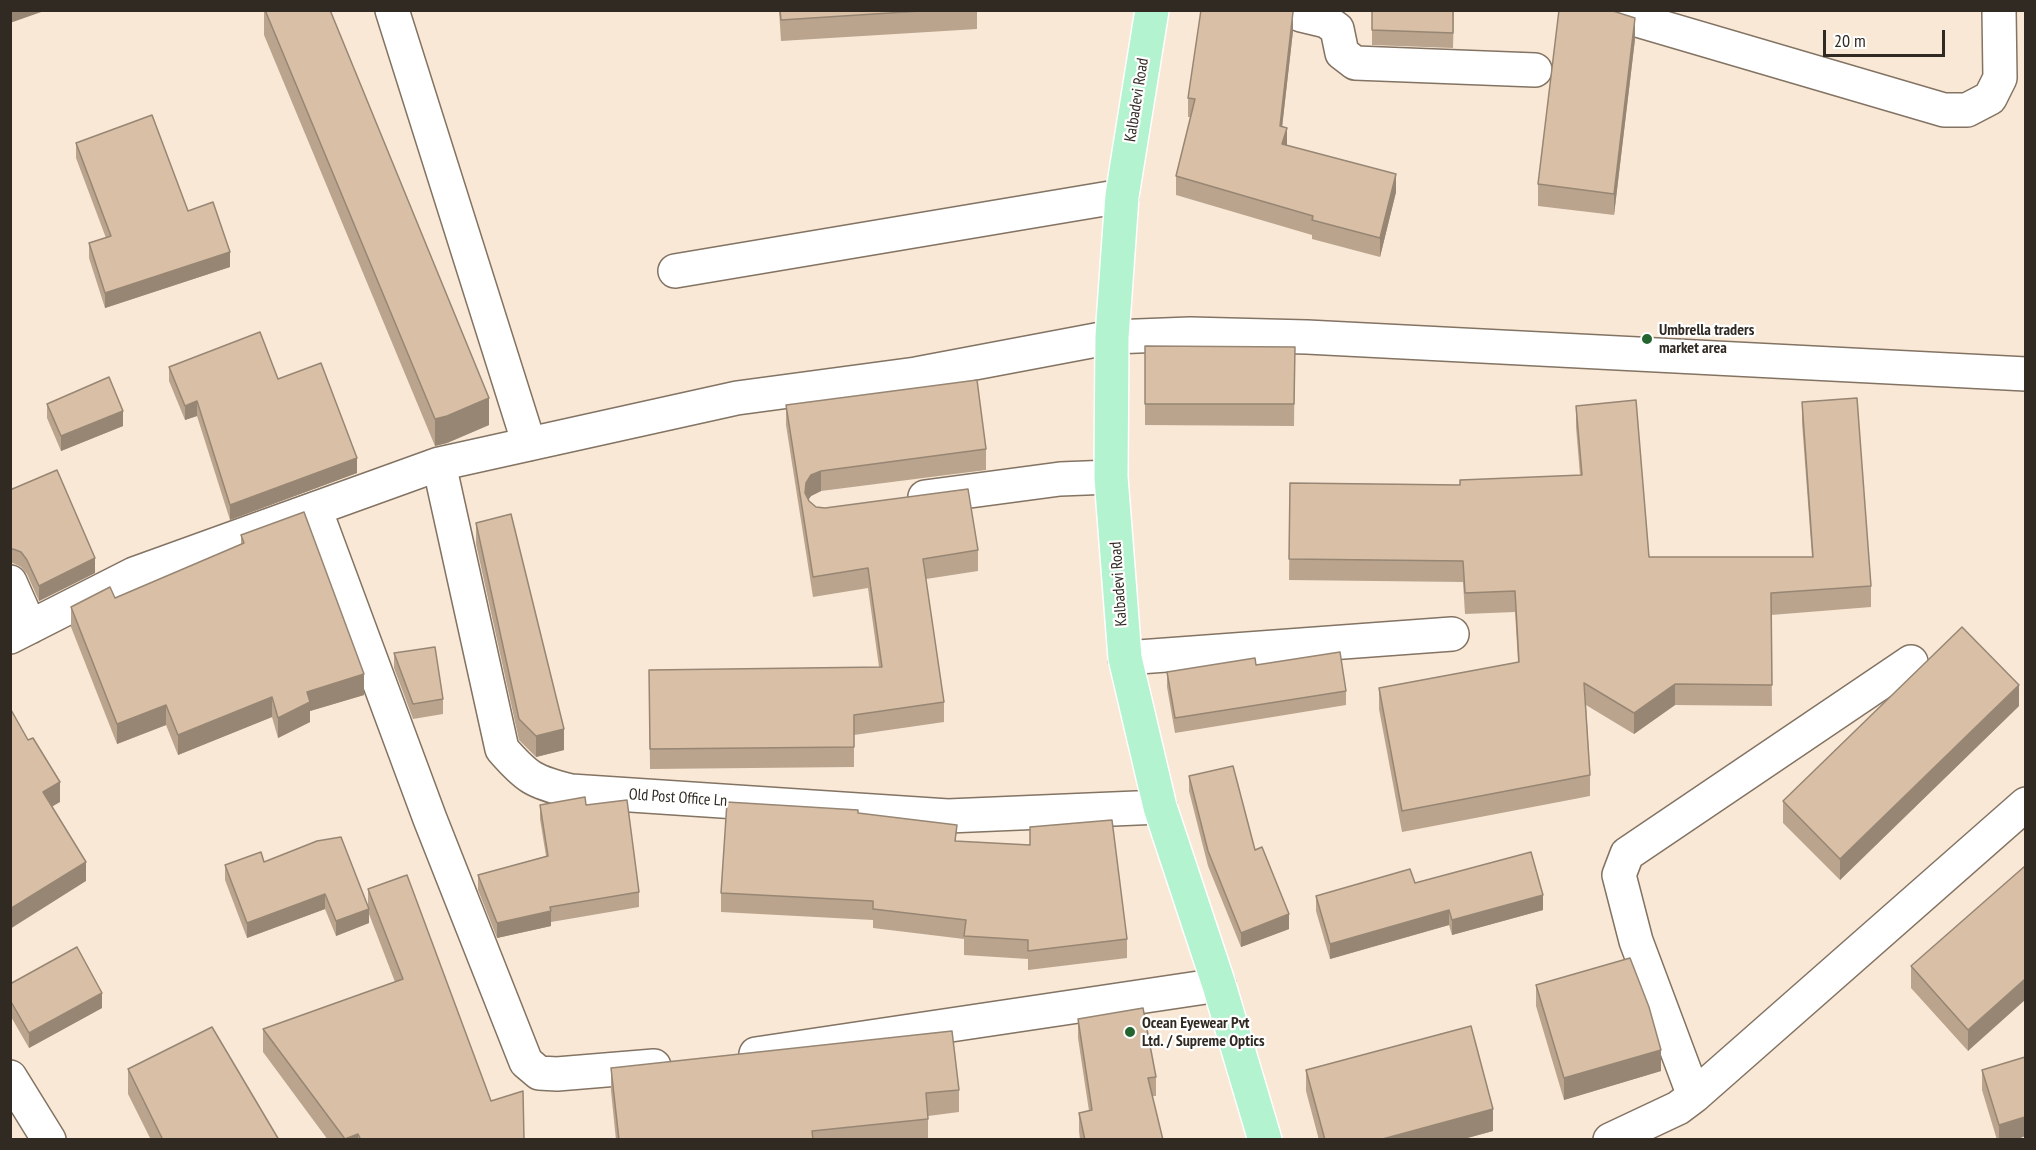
<!DOCTYPE html>
<style>
body{margin:0}
#map{position:relative;width:2036px;height:1150px;overflow:hidden;background:#f9e8d6;font-family:"PT Sans Narrow",sans-serif}
canvas{display:block}
.frame{position:absolute;inset:0;border:12px solid #312a23;pointer-events:none}
.scale{position:absolute;left:1823px;top:30px;width:122px;height:27px;box-sizing:border-box;border:3px solid #312a23;border-top:0;padding-left:8px;font-size:18px;line-height:21px;white-space:nowrap;color:#312a23;-webkit-text-stroke:4px #fff;paint-order:stroke}
</style>
<div id="map">
<canvas width="2036" height="1150"></canvas>
<div class="frame"></div>
<div class="scale">20 m</div>
</div>
<script>
const ctx = document.querySelector('canvas').getContext('2d');
ctx.lineJoin = 'round';
function strokePath(path, color, width, dash) { ctx.strokeStyle = color; ctx.lineWidth = width; ctx.lineCap = dash ? 'butt' : 'round'; ctx.setLineDash(dash || []); ctx.stroke(path); }
function fill(path, color) { ctx.fillStyle = color; ctx.fill(path, 'evenodd'); }
function label(font, color, halo, rows, align = 'center') {
  ctx.font = font + ' "PT Sans Narrow",sans-serif'; ctx.lineWidth = 4.5; ctx.setLineDash([]); ctx.textBaseline = 'middle'; ctx.strokeStyle = halo; ctx.fillStyle = color; for (const [text, x, y, turn = 0] of rows) {
    ctx.save(); ctx.translate(x, y); ctx.rotate((+turn || 0) * Math.PI / 180); ctx.textAlign = isNaN(turn) ? turn : align; if (halo) ctx.strokeText(text, 0, 0); ctx.fillText(text, 0, 0); ctx.restore();
  }
}
const minor = new Path2D(`
 M392,10L529,444
 M1603,10L1944,110H1967L1990,98L2000,78L1999,10
 M1301,15L1326,21L1337,29L1342,53L1355,63L1535,70
 M675,271L1122,196
 M439,464L502,749C527,778 534,782 571,791L948,816L1160,807
 M925,497L1060,479L1111,477
 M315,509L430,819L526,1062L539,1073L557,1074L654,1066
 M10,582L30,627
 M10,637L134,574L439,464L737,398L916,374L1112,337L1190,334L1307,337L2026,374
 M1125,658L1452,634
 M756,1054L1219,985
 M10,1077L49,1140
 M1694,1096L1636,941L1619,875L1627,854L1911,662
 M1610,1140L1678,1108L1694,1096L2026,804`);
const major = new Path2D(`
 M1152,10L1122,196L1112,337L1111,477L1125,658L1160,807L1219,985L1265,1140`);
strokePath(minor, '#837363', 36);
strokePath(major, '#fff', 36);
strokePath(minor, '#fff', 33);
strokePath(major, '#b3f3cf', 33);
fill(new Path2D(`
 M264,10H330L489,425L447,443L435,446L264,35Z
 M779,10H977V29L781,41Z
 M1372,10H1454L1453,48L1372,45Z
 M1293,31L1282,127L1287,145L1396,192L1380,257L1312,239V235L1176,195V176L1191,117H1188V98Z
 M1635,39L1614,215L1538,206V184Z
 M76,143L188,211L230,267L105,308L89,258V243L106,238L76,158Z
 M1145,346L1295,347L1294,426L1145,425Z
 M169,367L278,379L357,473L230,520L197,416L185,420L169,381Z
 M1802,402L1871,586V607L1771,615L1772,706L1675,705L1634,734L1586,705L1590,775V796L1402,832L1379,709V688L1518,662L1515,612L1465,614L1463,582L1289,580L1290,483L1460,485L1580,475L1576,427V406L1649,557H1812L1802,423Z
 M47,404L123,426L61,451L47,418Z
 M786,405L986,449V470L821,491L811,496L808,500L816,507L978,550V571L926,579L944,702V722L854,735V767L650,769L649,670L879,667L868,588L813,597L786,425Z
 M10,490L95,573L39,601L27,574L21,567L13,563L10,564Z
 M476,523L564,750L536,757L519,740L476,544Z
 M241,535L364,695L310,711V722L278,738L272,717L178,755L166,725L117,744L71,627V607L115,598L241,544Z
 M394,653L443,699V714L413,719L394,668Z
 M1256,665L1346,691V705L1175,733L1167,687V672Z
 M2019,706L1840,880L1783,823V801Z
 M1189,776L1289,929L1241,947L1208,866L1189,791Z
 M540,805H586L639,892V907L551,922V926L497,938L478,890V875L546,856L540,819Z
 M858,813L957,841L1127,939V958L1028,970V959L964,955V939L873,928V920L721,912V893Z
 M264,862L368,907V889L491,1101L524,1140H328L263,1052V1029L395,982L369,914V923L336,936L325,909L247,938L225,880V865Z
 M2025,866L1968,1051L1911,988V966Z
 M1415,883L1543,910L1452,935L1449,925L1330,959L1316,911V896Z
 M10,984L102,1008L29,1048L10,1015Z
 M1536,985L1661,1071L1564,1100L1536,1006Z
 M1078,1019L1156,1077V1096H1152L1163,1140H1080L1079,1131V1113L1089,1111L1078,1038Z
 M2025,1057V1136L2015,1140H1997L1982,1090V1070Z
 M611,1068L959,1090V1112L928,1116V1140H616L611,1091Z
 M128,1069L279,1140H151L128,1094Z
 M1306,1070L1493,1131L1460,1140H1319L1306,1091Z`), '#baa48e');
fill(new Path2D(`
 M10,10H47L10,23Z
 M1293,12V31L1280,145V126Z
 M1635,18V39L1614,215V194Z
 M1287,128V147L1282,144Z
 M1396,174V192L1380,257V238Z
 M230,252V267L105,308V293Z
 M489,398V425L447,443L435,446V419Z
 M197,401V416L185,420V406Z
 M123,411V426L61,451V436Z
 M357,458V473L230,520V505Z
 M821,471V491L811,496L806,503L805,493L806,483L811,475Z
 M95,558V573L39,601V586Z
 M364,674V695L310,711V722L278,738V718L307,692Z
 M1675,684V705L1634,734V713Z
 M2019,685V706L1840,880V859Z
 M272,697V717L178,755V735Z
 M166,705V725L117,744V724Z
 M564,729V750L536,757V736Z
 M60,782V802L43,812V792Z
 M86,862V881L10,929V909Z
 M325,894V909L247,938V923Z
 M1543,895V910L1452,935V920Z
 M369,909V923L336,936V921Z
 M1449,910V925L1330,959V944Z
 M551,911V926L497,938V923Z
 M1289,914V929L1241,947V933Z
 M2025,979V1000L1968,1051V1030Z
 M102,993V1008L29,1048V1033Z
 M1661,1050V1071L1564,1100V1078Z
 M1493,1109V1131L1460,1140H1379Z
 M2025,1117V1136L2015,1140H1999V1125Z
 M358,1134V1140H345V1139Z`), '#978674');
const building = new Path2D(`
 M265,10H330L489,398L447,416L435,419Z
 M780,10H936L781,20Z
 M1201,10H1290L1293,12L1280,126L1287,128L1282,144L1396,174L1380,238L1312,220L1313,216L1176,176L1195,99L1188,98Z
 M1372,10H1453V33L1372,30Z
 M1559,10H1610L1635,18L1614,194L1538,184Z
 M152,115L188,211L213,202L230,252L105,293L89,243L111,236L76,143Z
 M260,332L278,379L321,363L357,458L230,505L197,401L185,406L169,367Z
 M1145,346L1295,347L1294,404H1145Z
 M109,377L123,411L61,436L47,404Z
 M977,380L986,449L821,471L811,475L806,483L805,493L809,501L816,507L825,508L968,489L978,550L923,559L944,702L854,715V747L650,749L649,670L882,667L868,568L813,577L786,405Z
 M1857,398L1871,586L1771,593L1772,685L1675,684L1634,713L1584,683L1590,775L1402,811L1379,688L1519,662L1515,591L1465,593L1463,561L1289,559L1290,483L1460,485V480L1582,475L1576,406L1636,400L1649,557H1813L1802,402Z
 M57,470L95,558L39,586L27,560L21,552L13,549H10V490Z
 M304,512L364,674L307,692L310,702L278,718L272,697L178,735L166,705L117,724L71,607L110,587L115,598L244,543L241,535Z
 M511,514L564,729L536,736L519,719L476,523Z
 M1962,627L2019,685L1840,859L1783,801Z
 M435,647L443,699L413,704L394,653Z
 M1340,652L1346,691L1175,718L1167,672L1255,658L1256,665Z
 M10,708L28,740L33,738L60,782L43,792L86,862L10,909Z
 M1233,766L1255,850L1262,847L1289,914L1241,933L1208,851L1189,776Z
 M585,797L586,805L627,800L639,892L550,907L551,911L497,923L478,875L548,856L540,805Z
 M727,802L858,810V813L957,825L955,841L1030,845V827L1112,820L1127,939L1028,951V940L964,936L966,920L873,909V901L721,893Z
 M341,837L369,909L336,921L325,894L247,923L225,865L261,852L264,862L317,841Z
 M1531,852L1543,895L1452,920L1449,910L1330,944L1316,896L1410,869L1415,883Z
 M2025,866V979L1968,1030L1911,966Z
 M407,875L491,1101L523,1091L524,1140H361L358,1134L345,1139L263,1029L403,979L368,889Z
 M77,947L102,993L29,1033L10,1000V984Z
 M1630,958L1649,1007L1661,1050L1564,1078L1536,985Z
 M1143,1008L1156,1077L1148,1078L1163,1140H1085L1079,1113L1092,1110L1078,1019Z
 M1471,1026L1493,1109L1379,1140H1325L1306,1070Z
 M212,1027L279,1140H163L128,1069Z
 M952,1031L959,1090L926,1093L928,1119L812,1131L813,1140H619L611,1068Z
 M2025,1057V1117L1999,1125L1982,1070Z`);
fill(building, '#d8bfa5');
strokePath(building, '#978674', 1.5);
for (const [x, y, r, color] of [
 [1647,339,6,"#24652f"],
 [1130,1032,6,"#24652f"]
]) { const dot = new Path2D(); dot.arc(x, y, r, 0, 2 * Math.PI); ctx.fillStyle = color; ctx.fill(dot); strokePath(dot, '#fff', 2); }
label('16px', '#312a23', '#fff', [
 ["Kalbadevi Road",1137,100,-81],
 ["Kalbadevi Road",1119,584,-94],
 ["Old Post Office Ln",678,798,4]
]);
label('bold 16px', '#312a23', '#fff', [
 ["Umbrella traders",1659,330],
 ["market area",1659,348],
 ["Ocean Eyewear Pvt",1142,1023],
 ["Ltd. / Supreme Optics",1142,1041]
], 'left');
</script>
